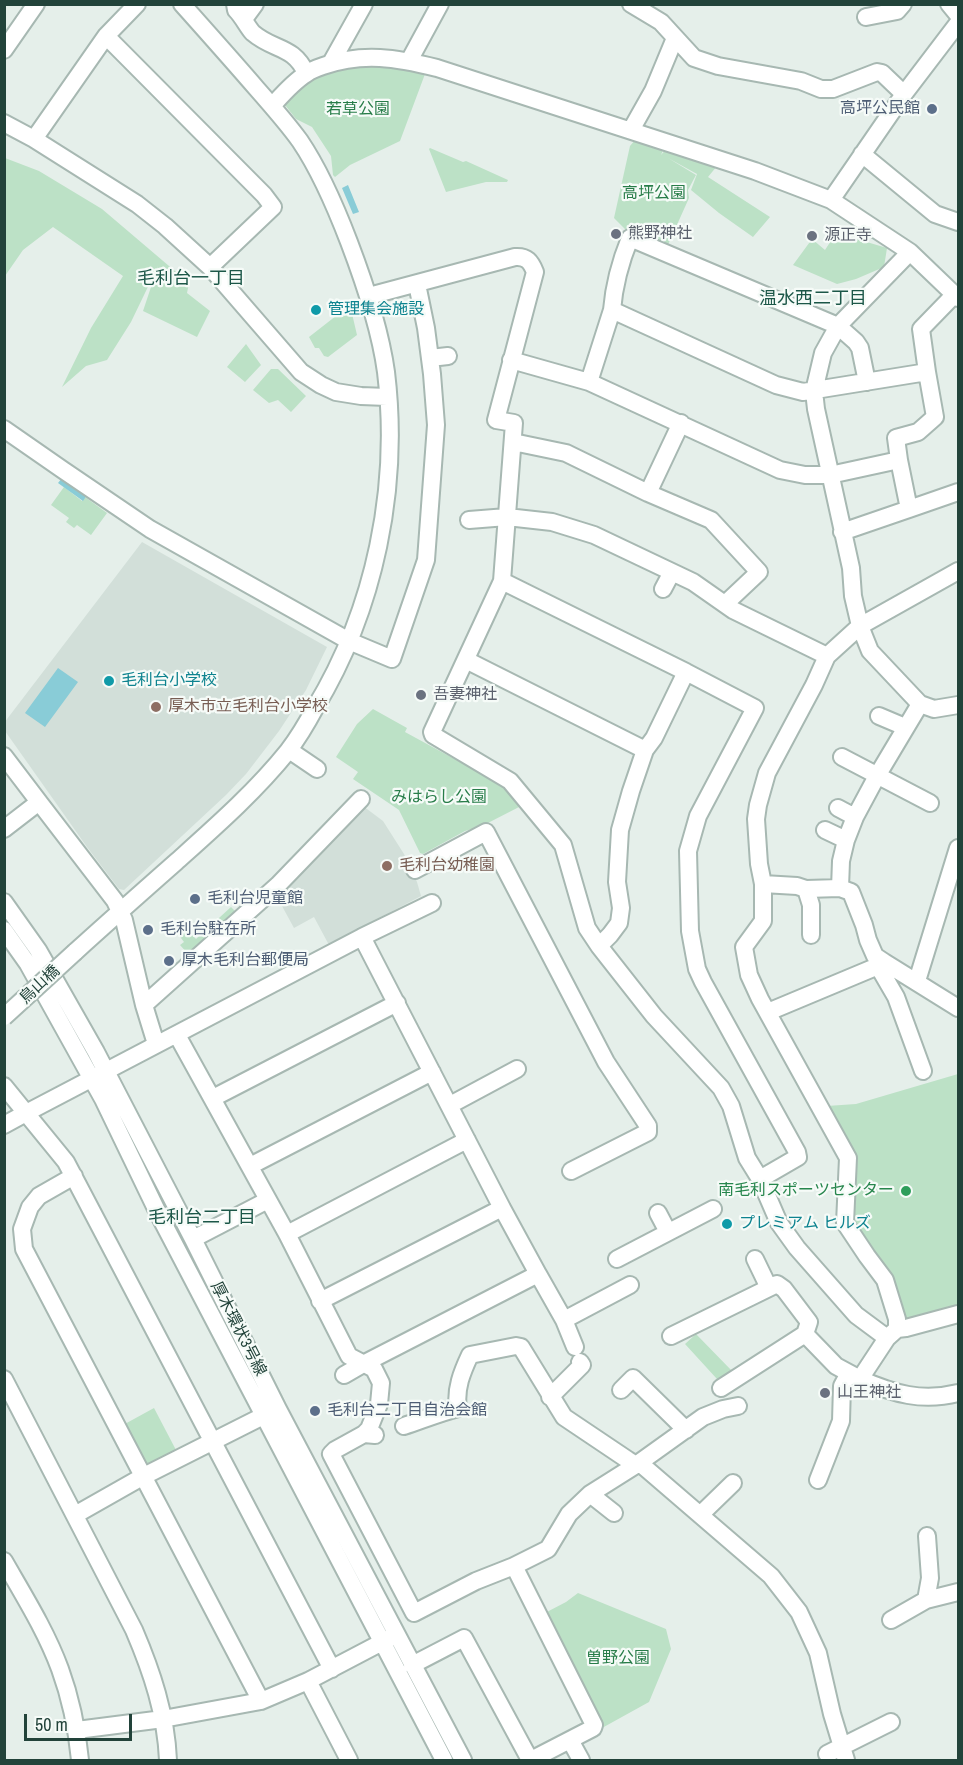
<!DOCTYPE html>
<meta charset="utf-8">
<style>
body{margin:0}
#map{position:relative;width:963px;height:1765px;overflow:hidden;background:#e5efea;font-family:"Archivo Narrow",sans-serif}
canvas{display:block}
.frame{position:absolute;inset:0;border:6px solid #22433a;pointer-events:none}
.scale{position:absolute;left:24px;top:1714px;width:108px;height:27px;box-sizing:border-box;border:3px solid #22433a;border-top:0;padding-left:8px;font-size:18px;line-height:21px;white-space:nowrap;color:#22433a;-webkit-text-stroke:4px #f6fbf8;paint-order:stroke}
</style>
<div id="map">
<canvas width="963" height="1765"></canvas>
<div class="frame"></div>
<div class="scale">50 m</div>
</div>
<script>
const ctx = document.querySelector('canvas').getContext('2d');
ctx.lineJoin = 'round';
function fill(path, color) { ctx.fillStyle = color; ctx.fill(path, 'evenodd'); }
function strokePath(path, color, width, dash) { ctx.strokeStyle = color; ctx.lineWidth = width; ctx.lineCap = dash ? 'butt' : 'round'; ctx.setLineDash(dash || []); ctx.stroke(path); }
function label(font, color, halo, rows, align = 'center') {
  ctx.font = font + ' "Archivo Narrow","Noto Sans JP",sans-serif'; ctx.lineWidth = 4.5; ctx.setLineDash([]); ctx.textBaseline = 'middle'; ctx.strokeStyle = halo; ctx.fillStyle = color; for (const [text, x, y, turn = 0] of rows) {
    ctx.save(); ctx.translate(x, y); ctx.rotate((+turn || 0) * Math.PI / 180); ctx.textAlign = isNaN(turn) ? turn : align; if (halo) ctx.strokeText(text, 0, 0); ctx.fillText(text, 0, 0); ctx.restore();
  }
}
fill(new Path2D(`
 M142,542L327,647L306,690L279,731L246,774L226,795L124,890L119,889L87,847L5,731L4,723Z
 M363,806L383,821L404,854L417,882L421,896L329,945L314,917L294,928L276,895Z`), '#d2dfd9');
fill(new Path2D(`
 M342,66H401L425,74L400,141L350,165L335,177L333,175L331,156L312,127L296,119L285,105L286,98L321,75Z
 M635,140L664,148L661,155L667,148L717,166L708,177L770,217L753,237L719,213L691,190L697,174L668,158L696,175L688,190L689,198L667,247L625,229L614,218L630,146Z
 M430,148L463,162L466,161L508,180L507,182H486L446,192L429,149Z
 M5,158L39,171L102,209L189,283L187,293L210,311L197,337L143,311L158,266L131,322L107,360L86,366L62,387L91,328L123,276L53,227L23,250L5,276Z
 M836,233L887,248L884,267L856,279L837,284L793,265L812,239L825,250Z
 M350,305L357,335L328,357L324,356L319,348H315L309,337Z
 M246,344L261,365L245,382L227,367Z
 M271,369H278L306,396L291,412L278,400L269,403L253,390Z
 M64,487L82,501L85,497L107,513L91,535L77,525L74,528L66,522L69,518L51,505Z
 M373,709L407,728L405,732L504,786L521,806L482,826L465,831L423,854L420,853L399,810L353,779L358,772L336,757L357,724Z
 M231,907L237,913L188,954L180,945L184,942L178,934V930L183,925L196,939Z
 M958,1074V1308L911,1321L902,1315L850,1223L856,1158L827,1106L856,1104Z
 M696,1334L733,1372L723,1379H717L685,1344Z
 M154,1408L176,1450L149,1464L143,1462L123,1425Z
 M578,1593L666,1629L671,1649L649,1702L602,1728L543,1614L566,1602Z`), '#bce1c6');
fill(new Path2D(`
 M348,185L359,212L353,214L342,188Z
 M62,478L87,495L83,501L58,483Z
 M58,668L78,682L45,727L25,713Z`), '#89ccd7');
const minor = new Path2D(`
 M235,4L236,10C243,17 248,28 253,33C274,51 293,45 306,73
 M631,4L661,22L694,58L718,66L801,81L821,89H833L877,72L882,73L904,94L831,200
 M949,4L958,15
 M866,17L897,11L903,4
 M244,19L255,4
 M106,36L264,195L273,207L210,267
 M4,50L36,4
 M409,61L440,4
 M331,63L364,4
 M904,94L958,23
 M272,106C282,95 293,82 306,74C311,70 317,68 323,66C363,52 397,58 437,68L755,171L831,200L910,252L958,298
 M4,123L34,139L137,204L165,226L210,267L301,372L321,385L336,392L361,396L387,397
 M631,130L653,91L675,38
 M34,139L106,36L137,4
 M862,154L935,214L958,222
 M910,252L838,326L823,353L814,391L816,409L851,568L853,596L860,626L870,651L920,704L934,709L958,705
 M369,296L515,257C527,256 531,262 535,272L496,420L514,423L502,581L432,732L433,735L510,781L563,845L587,928L599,946L654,1016L721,1088L731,1106L747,1158L760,1179L779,1223L797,1248L856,1315L887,1338
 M612,310L776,385L803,392L927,372L935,417L918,432L896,438L899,460
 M430,358L448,356
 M511,360L589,382L780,470L805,475H830L899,460L909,509L958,492
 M927,372L921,329L955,294
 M589,382L612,310C614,286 621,260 630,238L838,326L856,342L860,348L867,382
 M4,429L63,470L150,529L349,641L392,659L426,560L436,425L432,374L426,328L417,284
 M513,442L566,453L648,493L711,520L759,572L725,604
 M648,493L681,423
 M469,520L507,517L552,522L594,535L693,582L733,610L827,656
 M842,532L909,509
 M502,581L686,672
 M663,589L672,572
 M466,660L645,750
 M879,716L905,727
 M289,750L317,769
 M4,756L39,802
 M842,757L930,803
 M838,808L855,817
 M4,829L39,802L115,901L124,920L144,1005L156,1044
 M825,830L846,840
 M415,870L486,832L606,1062L648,1126V1132L571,1171
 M763,884L797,886L806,889L840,888
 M806,889L811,905V935
 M4,902L38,950L96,1052L193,1239L278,1409L463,1760
 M4,930L28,964L103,1099L158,1213L444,1760
 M599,946L610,935L619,923L621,908L617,882L620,830L631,791L645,750L654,738L686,672L755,708L698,816L688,851L690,931L697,969L703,982L797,1152L798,1157L760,1179
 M75,952C108,922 142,892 176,862C215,827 255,792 288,751C298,738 307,723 315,708C375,609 400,487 386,372C380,328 365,284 349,242C336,208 321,172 300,141C287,123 272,106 257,89C232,60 207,32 182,4
 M884,962L875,956L868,940L864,925L851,892L840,888L841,861L846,840L855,817L877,776L920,704
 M878,966L896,997L923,1071
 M917,981L958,848
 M144,1005L278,885L361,799
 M768,1012L878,966L884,962L958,1008
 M177,1035L287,1234L349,1356L374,1369L381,1383L379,1404L369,1429L364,1434
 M4,1086L26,1113L362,937L432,903
 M213,1098L397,1003
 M450,1105L517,1069
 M4,1125L26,1113L66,1162L332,1669
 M250,1166L432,1072
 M74,1176L39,1196L30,1207L22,1229L24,1249L261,1701
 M658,1213L668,1232
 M287,1234L467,1140
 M193,1239L268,1200
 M617,1259L713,1209
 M755,1259L769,1288
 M538,1274L564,1320L575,1347
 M320,1301L502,1208
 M564,1320L630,1285
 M897,1329V1319L885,1280L867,1256L845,1223L848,1158L760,999L749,975L744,947L763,921V884L759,864L756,819L758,805L767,773L814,685L827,656L860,626L958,571
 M671,1336L777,1284L784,1289L809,1322L805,1334L836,1366L849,1373
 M344,1375L363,1364L538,1274L502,1208L362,937
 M4,1379L134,1630C152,1672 166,1714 168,1760
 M860,1379C894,1394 922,1402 958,1393
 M721,1388L805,1334
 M621,1390L633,1378L686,1430
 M550,1397L582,1365L580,1362
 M404,1426C422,1420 439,1413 458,1408C455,1389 462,1372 470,1355L516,1346L521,1347L564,1417L628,1460L636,1465H642L771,1576L799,1612L818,1653L832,1714L846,1760
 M375,1435L364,1434L335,1450L331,1454L414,1613L476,1581L514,1566L548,1549L569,1514L590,1494L636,1465L703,1417L723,1409L738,1406
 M818,1480L841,1421L842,1386L849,1373L860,1379L887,1338L897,1329L906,1328L958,1314
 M590,1494L614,1513
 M75,1515L142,1477L273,1411
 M700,1515L733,1483
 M4,1561C24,1596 46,1631 60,1669C71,1699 77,1729 80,1760
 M514,1566L594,1725L593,1728L531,1760
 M926,1600L930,1578L927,1536
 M891,1620L926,1600L958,1592
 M412,1665L464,1638L530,1760
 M308,1681L349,1760
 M77,1730L163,1719L261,1701L308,1681L390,1638
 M570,1740L581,1760
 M827,1754L891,1722`);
strokePath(minor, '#a7b8b2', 20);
strokePath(minor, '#fff', 16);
const minorBridge = new Path2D(`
 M4,1017L75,952`);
strokePath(minorBridge, '#a7b8b2', 20, []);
strokePath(minorBridge, '#fff', 16);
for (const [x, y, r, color] of [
 [932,109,6,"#5c6f8a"],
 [616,234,6,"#6b7280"],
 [812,236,6,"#6b7280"],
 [316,310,6,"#0f9aa8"],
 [109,681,6,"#0f9aa8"],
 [421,695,6,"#6b7280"],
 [156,707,6,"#8d6e63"],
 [387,866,6,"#8d6e63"],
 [195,899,6,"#5c6f8a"],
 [148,930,6,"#5c6f8a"],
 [169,961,6,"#5c6f8a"],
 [906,1191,6,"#2e9e5b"],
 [727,1224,6,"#0f9aa8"],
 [825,1393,6,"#6b7280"],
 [315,1411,6,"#5c6f8a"]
]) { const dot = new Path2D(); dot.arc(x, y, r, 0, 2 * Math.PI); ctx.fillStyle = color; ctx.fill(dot); strokePath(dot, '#f6fbf8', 2); }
label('16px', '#4e5e75', '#f6fbf8', [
 ["高坪公民館",920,109,"right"],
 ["毛利台児童館",207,899],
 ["毛利台駐在所",160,930],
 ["厚木毛利台郵便局",181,961],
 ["毛利台二丁目自治会館",327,1411]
], 'left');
label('16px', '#287d49', '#f6fbf8', [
 ["若草公園",358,110],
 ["高坪公園",654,194],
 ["みはらし公園",439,798],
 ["曽野公園",618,1659]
]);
label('16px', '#5b616d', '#f6fbf8', [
 ["熊野神社",628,234],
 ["源正寺",824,236],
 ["吾妻神社",433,695],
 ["山王神社",837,1393]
], 'left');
label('16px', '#0d838f', '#f6fbf8', [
 ["管理集会施設",328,310],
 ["毛利台小学校",121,681],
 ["プレミアム ヒルズ",739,1224]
], 'left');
label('16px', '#785e54', '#f6fbf8', [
 ["厚木市立毛利台小学校",168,707],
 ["毛利台幼稚園",399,866]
], 'left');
label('16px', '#22433a', '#f6fbf8', [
 ["鳥山橋",40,985,-43],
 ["厚木環状3号線",238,1329,63]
]);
label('16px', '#27864d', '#f6fbf8', [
 ["南毛利スポーツセンター",894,1191]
], 'right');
label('18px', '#1c5748', '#f6fbf8', [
 ["毛利台一丁目",191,279],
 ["温水西二丁目",813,299],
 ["毛利台二丁目",202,1218]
]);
</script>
